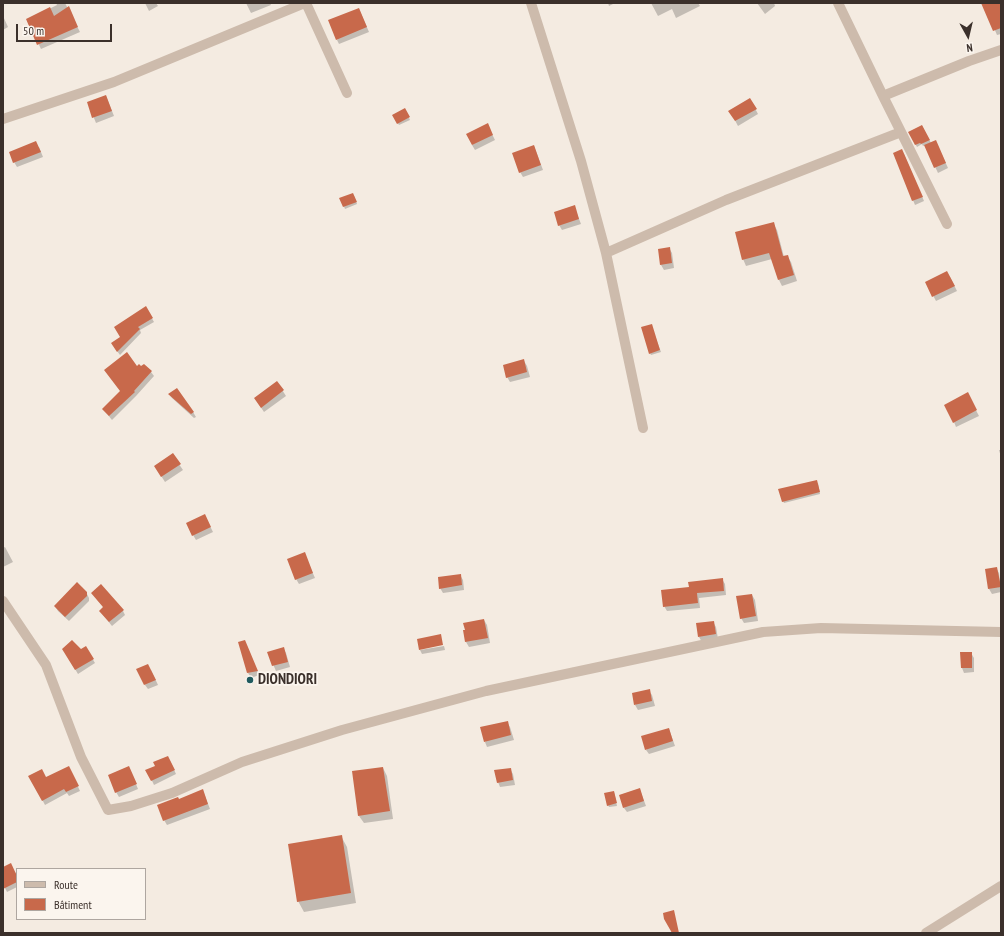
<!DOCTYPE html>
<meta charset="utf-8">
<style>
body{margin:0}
#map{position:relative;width:1004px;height:936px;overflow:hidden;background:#f4ebe1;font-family:"PT Sans Narrow",sans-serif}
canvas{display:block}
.frame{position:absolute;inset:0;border:4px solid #3b302b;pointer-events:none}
.legend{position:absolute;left:16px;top:868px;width:130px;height:52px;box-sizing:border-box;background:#fbf5ee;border:1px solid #aea6a0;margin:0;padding:5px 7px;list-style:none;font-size:12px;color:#3b302b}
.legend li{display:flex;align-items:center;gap:8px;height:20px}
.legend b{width:20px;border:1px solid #aea6a0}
.north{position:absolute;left:948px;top:16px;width:40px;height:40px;-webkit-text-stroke:3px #fbf5ee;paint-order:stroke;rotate:172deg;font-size:11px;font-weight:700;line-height:16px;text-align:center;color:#3b302b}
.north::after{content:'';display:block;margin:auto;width:14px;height:18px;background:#3b302b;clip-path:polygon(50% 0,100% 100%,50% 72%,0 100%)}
.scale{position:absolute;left:16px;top:24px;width:96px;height:18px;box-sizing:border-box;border:2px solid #3b302b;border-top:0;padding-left:5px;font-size:12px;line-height:14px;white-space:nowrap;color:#3b302b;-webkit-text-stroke:3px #fbf5ee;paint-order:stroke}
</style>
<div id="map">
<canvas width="1004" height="936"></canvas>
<div class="frame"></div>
<ul class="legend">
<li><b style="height:5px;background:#cdbbac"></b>Route</li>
<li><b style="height:11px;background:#c8694b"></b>Bâtiment</li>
</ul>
<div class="north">N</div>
<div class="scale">50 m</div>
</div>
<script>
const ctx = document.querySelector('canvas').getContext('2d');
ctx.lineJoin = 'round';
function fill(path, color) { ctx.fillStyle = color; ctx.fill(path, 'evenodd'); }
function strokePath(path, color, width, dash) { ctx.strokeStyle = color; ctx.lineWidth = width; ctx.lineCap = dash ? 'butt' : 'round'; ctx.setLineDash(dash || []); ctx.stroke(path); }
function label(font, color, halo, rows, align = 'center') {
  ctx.font = font + ' "PT Sans Narrow",sans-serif'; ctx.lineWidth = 3.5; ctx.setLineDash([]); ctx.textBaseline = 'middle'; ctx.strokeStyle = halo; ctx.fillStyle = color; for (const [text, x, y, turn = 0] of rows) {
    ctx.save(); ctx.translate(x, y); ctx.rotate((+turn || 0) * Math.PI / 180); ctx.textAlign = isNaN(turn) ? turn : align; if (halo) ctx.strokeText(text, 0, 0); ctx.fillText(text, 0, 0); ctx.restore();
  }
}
fill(new Path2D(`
 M56,3H65L80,32L41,49L27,20L57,5Z
 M145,3H156L158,6L149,11Z
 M246,3H270L271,5L251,13Z
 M608,3H615L609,6Z
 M651,3H698L700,6L676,18L672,9L658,16Z
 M757,3H774L775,6L765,14Z
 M989,3H1001V34L997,35L984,5Z
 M359,9L369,32L339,44L337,40Z
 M3,16L8,27L3,30Z
 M106,96L114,116L96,123L88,103Z
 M750,99L758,114L738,126L730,111Z
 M405,109L410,120L399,125L393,115Z
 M922,126L931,143L938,146L948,168L938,173L925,145L923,146L922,144L917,147L909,132Z
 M490,130L495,140L475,150L472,145Z
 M534,146L543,170L523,177L520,172Z
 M39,147L43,157L17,167L14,162Z
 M894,154H904L924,201L915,205Z
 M354,196L357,204L345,209L341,199Z
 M574,206L581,224L562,230L559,225Z
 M773,223L777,230L784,257L787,256L791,262L797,281L782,286L779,280L772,259L746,266L743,259Z
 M669,248L672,253L674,268L664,270L661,265L659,250Z
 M950,277L957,291L936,301L926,282Z
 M146,308L154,322L140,330L141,333L120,355L114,347Z
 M652,328L661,352L651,355L650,353Z
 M524,361L527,366L530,377L510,382L507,377Z
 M144,365L151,372L154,376L136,396L112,420L103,409L121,391L137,367H141Z
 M277,382L286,396L264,412L258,403Z
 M169,394L193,412L196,417L194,418L172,398Z
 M970,399L979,416L956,427L954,422Z
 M999,450H1001V457Z
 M172,454L183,470L165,482L158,471Z
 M818,483L820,494L784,503L783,501Z
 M207,520L213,532L196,540L193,535Z
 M5,547L13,562L3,567V548Z
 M304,553L315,578L299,584L296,579Z
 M996,568L999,573L1001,592L992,594L989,589L986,570Z
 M460,575L463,580L464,590L443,593L440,588Z
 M722,579L725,584L726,595L699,598L700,608L667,611L664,606L690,588Z
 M86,592L89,598V601L69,621L58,611L55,606Z
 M752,595L755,600L758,621L744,623L741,618Z
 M95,597L123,611L125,615L112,626L103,615L104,608Z
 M484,620L487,625L490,643L469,647L466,642L464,631Z
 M713,622L716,627L718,639L702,642L699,637Z
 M240,643L247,646L259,675L251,678L248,673Z
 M444,646L445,650L422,654L420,650Z
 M86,648L95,663L78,674L63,649L81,651Z
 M283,648L286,653L290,667L276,671L268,653Z
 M971,653L974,658V672L964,673L962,668Z
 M151,670L158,685L148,689L145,685Z
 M649,691L652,695L655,706L638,710L635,705Z
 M507,722L510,727L514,740L487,747L485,742Z
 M669,729L675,746L649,754L646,750Z
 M170,761L176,774L154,785L147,770Z
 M383,768L387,776L393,819L364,823L359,816Z
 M510,769L513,774L515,785L500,787L498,782Z
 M71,772L80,791L69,796L67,793L45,805L30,776L46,778Z
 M131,772L138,789L119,797L116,792Z
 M640,790L646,806L627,812L624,808Z
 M614,792L617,806L609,807L608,805Z
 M205,796L210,809L167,825L164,820Z
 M341,836L347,847L356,903L304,912L298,901Z
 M3,868L15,873L17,872V887L7,892L3,884Z`), '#0003');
fill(new Path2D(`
 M981,3H1001V28L993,31Z
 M69,6L78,27L37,45L26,19L50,7L54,16Z
 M359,8L367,27L336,40L328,20Z
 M106,95L112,111L92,118L87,102Z
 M750,98L757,109L735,121L728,111Z
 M405,108L410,117L397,124L392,115Z
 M488,123L493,135L472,145L466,134Z
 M922,125L930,140L921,144L920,143L915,145L908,132Z
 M936,140L946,163L934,168L924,145Z
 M36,141L41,152L13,163L9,152Z
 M534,145L541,165L519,173L512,153Z
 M902,149L923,197L912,201L893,153Z
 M353,193L357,202L343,207L339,198Z
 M575,205L579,219L558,226L554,212Z
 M774,222L783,256L788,255L794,275L778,280L769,253L742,260L735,232Z
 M670,247L672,263L660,265L658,249Z
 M947,271L955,286L932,297L925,282Z
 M146,306L153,318L138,327L140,329L117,352L111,343L120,337L114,327Z
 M652,324L660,350L649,354L641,327Z
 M127,352L137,366L139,364L141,366L144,364L152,371L134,391L135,392L109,416L102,409L120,391L104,370Z
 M524,359L527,372L506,378L503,365Z
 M277,381L284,390L261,408L254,398Z
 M177,388L194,412L191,414L168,394Z
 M968,392L977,410L953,423L944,405Z
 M173,453L181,464L161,477L154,466Z
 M817,480L820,492L782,502L778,489Z
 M205,514L211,527L192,536L186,523Z
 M305,552L313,573L295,580L287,559Z
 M997,567L1001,587L988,589L985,569Z
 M461,574L462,585L439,589L438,577Z
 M723,578L724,591L697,593L698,603L663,607L661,590L689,587L688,582Z
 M77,582L87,592V596L65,617L54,606Z
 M101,584L124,610L109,622L99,611L103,607L91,593Z
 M752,594L756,616L740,619L736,596Z
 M484,619L488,638L465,642L463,630H465L463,623Z
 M714,621L716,634L698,637L696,623Z
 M441,634L443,645L419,650L417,639Z
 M72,640L81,649L86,646L94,659L75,670L62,649Z
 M245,640L258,671L247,673L238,642Z
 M284,647L288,662L272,666L267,652Z
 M960,652H972V668H961Z
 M148,664L156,680L144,685L136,669Z
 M650,689L652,701L634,705L632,693Z
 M508,721L511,735L484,742L480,727Z
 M669,728L673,741L645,750L641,736Z
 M168,756L175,770L151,781L145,770L155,766L153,762Z
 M69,766L79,786L66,792L64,789L42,801L28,776L42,769L46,777Z
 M129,766L137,784L115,793L108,775Z
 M383,767L390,811L358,816L352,771Z
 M511,768L513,780L497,783L494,770Z
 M640,788L644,801L623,808L619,795Z
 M203,789L208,804L163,821L157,805L178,797L179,799Z
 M614,791L617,803L607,806L604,793Z
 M342,835L351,893L297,902L288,844Z
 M11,863L17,876V882L3,889V867Z
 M674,910L679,933H672L664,919L663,913Z`), '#c8694b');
strokePath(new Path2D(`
 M306,3L347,93
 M531,3L581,161L606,253L643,428
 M838,3L883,96L947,224
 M883,96L969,61L1001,50
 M3,119L114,82L305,3
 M606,253L726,200L901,132
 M3,601L46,665L81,757L108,810L131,806L172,793L242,762L342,730L486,691L763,632L821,628L1001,632
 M926,933L1001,886`), '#cdbbac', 10);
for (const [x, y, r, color] of [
 [250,680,4,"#1f5a5e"]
]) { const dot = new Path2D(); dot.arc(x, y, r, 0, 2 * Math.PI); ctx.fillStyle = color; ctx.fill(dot); strokePath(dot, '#fbf5ee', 1.5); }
label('bold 15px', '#3b302b', '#fbf5ee', [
 ["DIONDIORI",258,680]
], 'left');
</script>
